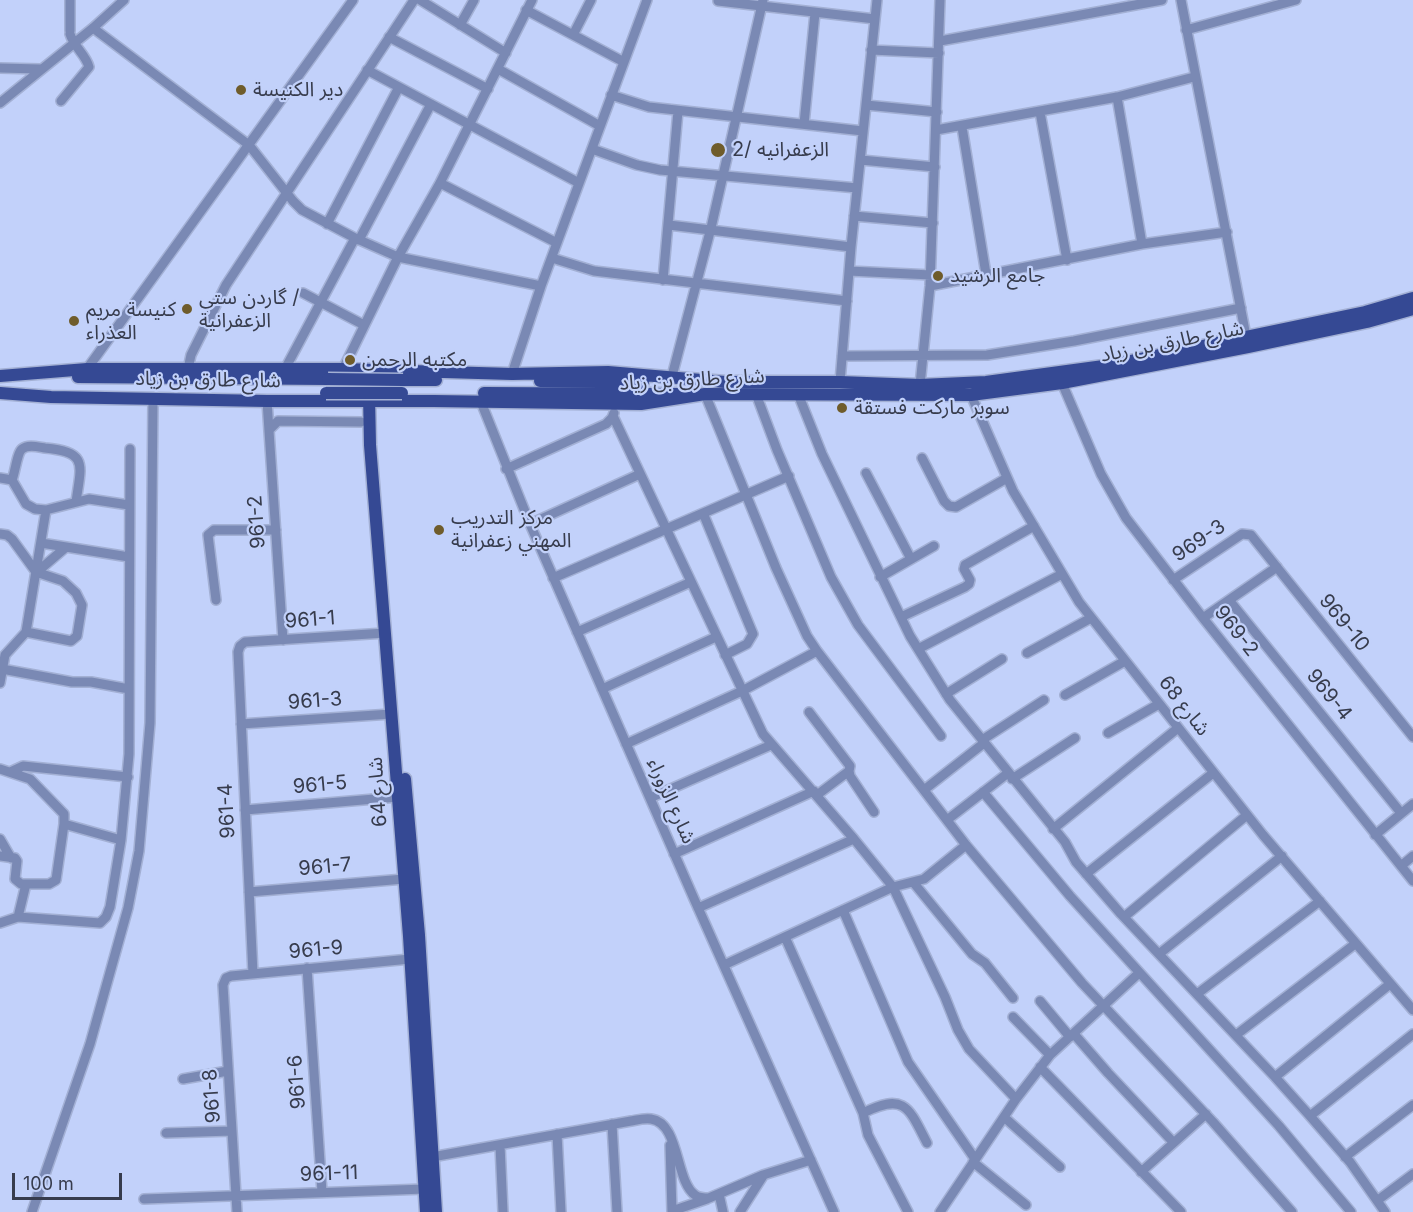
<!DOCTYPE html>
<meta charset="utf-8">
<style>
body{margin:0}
#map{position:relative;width:1413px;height:1212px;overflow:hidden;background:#c2d1fa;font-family:Inter,sans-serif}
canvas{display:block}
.scale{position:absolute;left:12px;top:1173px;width:110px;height:27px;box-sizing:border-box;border:3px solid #373c4d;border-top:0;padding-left:8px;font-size:18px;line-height:21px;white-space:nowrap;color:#373c4d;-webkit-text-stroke:4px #c2d1fa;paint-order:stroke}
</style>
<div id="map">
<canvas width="1413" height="1212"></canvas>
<div class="scale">100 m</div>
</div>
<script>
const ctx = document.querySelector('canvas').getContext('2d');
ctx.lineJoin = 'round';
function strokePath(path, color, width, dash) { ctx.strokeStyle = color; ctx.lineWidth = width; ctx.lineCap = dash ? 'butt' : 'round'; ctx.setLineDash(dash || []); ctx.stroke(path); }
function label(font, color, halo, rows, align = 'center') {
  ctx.font = font + ' Inter,"Noto Sans Arabic",sans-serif'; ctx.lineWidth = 4.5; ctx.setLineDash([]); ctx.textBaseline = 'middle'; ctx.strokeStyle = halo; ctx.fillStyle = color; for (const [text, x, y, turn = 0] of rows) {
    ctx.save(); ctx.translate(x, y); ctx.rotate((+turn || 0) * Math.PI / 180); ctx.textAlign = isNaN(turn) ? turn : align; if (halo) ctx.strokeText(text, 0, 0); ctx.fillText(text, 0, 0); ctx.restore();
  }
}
const minor = new Path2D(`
 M70,0V31
 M420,0L506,53
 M1181,0L1246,336
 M718,1L875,19
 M526,10L624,62
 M460,25L474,0
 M93,28L249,145L293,201L302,210L355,238L398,257L541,286
 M1186,30L1296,0
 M573,35L591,0
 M389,37L488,89
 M940,41L1162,0
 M871,50L939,53
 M0,68L40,69
 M498,69L600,126
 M367,70L579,183
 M611,95L649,107L863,131
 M1117,97L1142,244
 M61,101L89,67C86,55 74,47 70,34
 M0,103L93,28L124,0
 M866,105L937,112
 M1040,112L1067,260
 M804,124L815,13
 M962,127L986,274
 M936,130L1117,97L1194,77
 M592,149L637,165L660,170L857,188
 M861,160L935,167
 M440,183L557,243
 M854,216L933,223
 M327,224L399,87
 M669,225L851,247
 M359,240L431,104
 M552,258L594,271L847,301
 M849,271L931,275
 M663,280L678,111
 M930,286L1142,244L1227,232
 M303,293L364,325
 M842,356L987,355L1074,341L1241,308
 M87,369L353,0
 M188,369L191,355L226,285L414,0
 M285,369L355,238
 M343,369L398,257L440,183L532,0
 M512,374L541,286L647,0
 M672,376L711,228L763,0
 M840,382L851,247L877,0
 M1062,383L1101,474L1126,518L1203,618L1413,881
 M920,385L930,286L940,0
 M705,394L776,568L807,636L817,651L966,845L1082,983L1213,1122L1292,1212
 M756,394L777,450L831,577L858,625L941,736
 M798,394L822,454L910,636L950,700L1065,842L1076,862L1121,914L1275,1077L1390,984
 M971,395L1013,491L1079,602L1263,835L1413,1010
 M267,401L283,640
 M481,402L530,524L695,901L834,1212
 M613,416L763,734L854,839L893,887L945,997L958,1030L969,1049L1016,1099
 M269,430L278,421L361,422
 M922,458L944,501L949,506L956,507L1007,478
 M506,469L606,424L612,418L614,413
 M866,473L911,559
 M0,478L12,480L26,504L35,509L46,510L89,499L129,505
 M12,480C15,473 17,453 22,449C28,444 38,447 45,448C89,452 81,465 76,502
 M703,513L753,634L747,644L725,655
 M530,524L640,474
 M0,534L7,535L12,539L36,572L63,581L76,593L82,605L77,636L71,641L26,632
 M41,543L129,557
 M37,572L65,548
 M880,577L934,546
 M553,578L789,476
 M1173,580L1242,534L1251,535L1413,737
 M216,600L208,535L214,530H276
 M1229,600L1401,813
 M901,617L965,587L969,584L970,580L964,569L965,565L1034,526
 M1203,618L1277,567
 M577,632L691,582
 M918,649L1062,574
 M1027,653L1091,618
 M2,669L72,682H91L129,689
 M0,683L5,655L26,632L46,510
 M602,689L716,637
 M946,694L1002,659
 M1065,695L1125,661
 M809,712L850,766L849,771L850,776L874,812
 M241,724L391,714
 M1108,733L1159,704
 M982,740L1044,700
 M626,744L742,691L817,651
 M0,769L30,779L64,814V824L121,840
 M10,772L23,766L128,777
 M1012,779L1075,738
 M924,790L984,743
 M983,792L1070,896L1279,1126L1351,1212
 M817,795L849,771
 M650,798L771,745
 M245,810L398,797
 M947,820L1008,773
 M1053,829L1178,728
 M1375,835L1413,804
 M0,839L11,858
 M674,854L814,791
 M0,856L15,858L17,861L15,879L21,884H49L56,880L64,824
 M1401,866L1413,856
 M1086,874L1213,773
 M913,882L972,954L985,963L1013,998
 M249,892L404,879
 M698,908L854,839
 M843,910L908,1062L975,1159
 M18,917L26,884
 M1124,917L1247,815
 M0,923L18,917L100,923L106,917L110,907L121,840L129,754L130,449
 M785,937L863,1113L868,1135L908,1212
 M1159,954L1282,856
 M724,965L893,887L924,879L966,845
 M307,968L322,1192
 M253,974L238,652L240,646L245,642L385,633
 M1197,994L1320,901
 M1040,1001L1070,1037
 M1013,1017L1050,1055
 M1074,1034L1108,1073L1173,1142
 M1236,1035L1355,944
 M1040,1067L1181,1212
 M1275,1077L1310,1116L1413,1034
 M183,1079L228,1071
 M863,1113C905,1092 909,1108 927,1143
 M1310,1116L1350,1162L1385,1212
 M1004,1117L1060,1167
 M612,1124L617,1212
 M166,1133L232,1131
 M557,1134L561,1212
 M500,1145L503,1212
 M670,1145L672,1212
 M432,1157L631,1121C637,1120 644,1118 651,1119C680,1123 675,1181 695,1195C699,1198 705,1198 709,1198L763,1175L811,1160
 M1345,1157L1413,1105
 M973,1162L1026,1205
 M1141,1172L1206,1114
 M719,1194L723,1212
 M144,1199L425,1189
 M1378,1200L1413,1174
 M672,1211L707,1199
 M32,1212L90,1044L128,908L139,851L150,723L153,398
 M237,1212L223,985L226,978L231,976L410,959
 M740,1212L763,1176
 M940,1212L1016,1099L1050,1055L1139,973`);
const major = new Path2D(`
 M0,376L87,369H343L512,374L608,372L725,382H840L920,385L986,382L1111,365L1365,312L1413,298
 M78,377L328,379
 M403,380H436
 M540,381L643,382
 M0,393L51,397L267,401H434L641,404L705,394L971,395L1062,383L1248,347L1367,322L1413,309
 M484,393L677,394
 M369,395L370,445L409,936L426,1212
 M405,779L419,935L436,1212`);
strokePath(minor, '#a3b0d4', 12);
strokePath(major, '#a3b0d4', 15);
strokePath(minor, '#7a89b4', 9);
strokePath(major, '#354994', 12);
const majorBridge = new Path2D(`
 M328,379L403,380
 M326,393H402`);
strokePath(majorBridge, '#a3b0d4', 15, []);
strokePath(majorBridge, '#354994', 12);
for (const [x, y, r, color] of [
 [241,90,6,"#6f5c2b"],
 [718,150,8,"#6f5c2b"],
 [938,276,6,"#6f5c2b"],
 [187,309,6,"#6f5c2b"],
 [74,321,6,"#6f5c2b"],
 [350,360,6,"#6f5c2b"],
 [842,408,6,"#6f5c2b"],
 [439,530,6,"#6f5c2b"]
]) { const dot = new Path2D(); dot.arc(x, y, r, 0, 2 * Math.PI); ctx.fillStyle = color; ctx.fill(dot); strokePath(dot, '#c2d1fa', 2); }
label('20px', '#373c4d', '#c2d1fa', [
 ["دير الكنيسة",253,90],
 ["الزعفرانيه /2",732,150],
 ["جامع الرشيد",950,276],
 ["گاردن ستي /",199,298],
 ["الزعفرانية",199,321],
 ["كنيسة مريم",86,310],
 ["العذراء",86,333],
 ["مكتبه الرحمن",362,360],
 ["سوبر ماركت فستقة",854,408],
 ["مركز التدريب",451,518],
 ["المهني زعفرانية",451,541]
], 'left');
label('20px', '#373c4d', '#c2d1fa', [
 ["شارع طارق بن زياد",1172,342,-11],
 ["شارع طارق بن زياد",208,380,1],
 ["شارع طارق بن زياد",692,380,-3],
 ["961-2",257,522,-94],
 ["969-3",1199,541,-34],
 ["961-1",310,620,-4],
 ["969-10",1344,623,51],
 ["969-2",1236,631,52],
 ["969-4",1329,695,51],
 ["961-3",315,701,-4],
 ["شارع 68",1184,706,52],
 ["961-5",320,785,-5],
 ["شارع 64",378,792,-94],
 ["شارع الزوراء",671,801,66],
 ["961-4",227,811,-93],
 ["961-7",325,867,-5],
 ["961-9",316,950,-5],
 ["961-6",297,1082,-94],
 ["961-8",212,1096,-94],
 ["961-11",329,1174,-2]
]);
</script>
